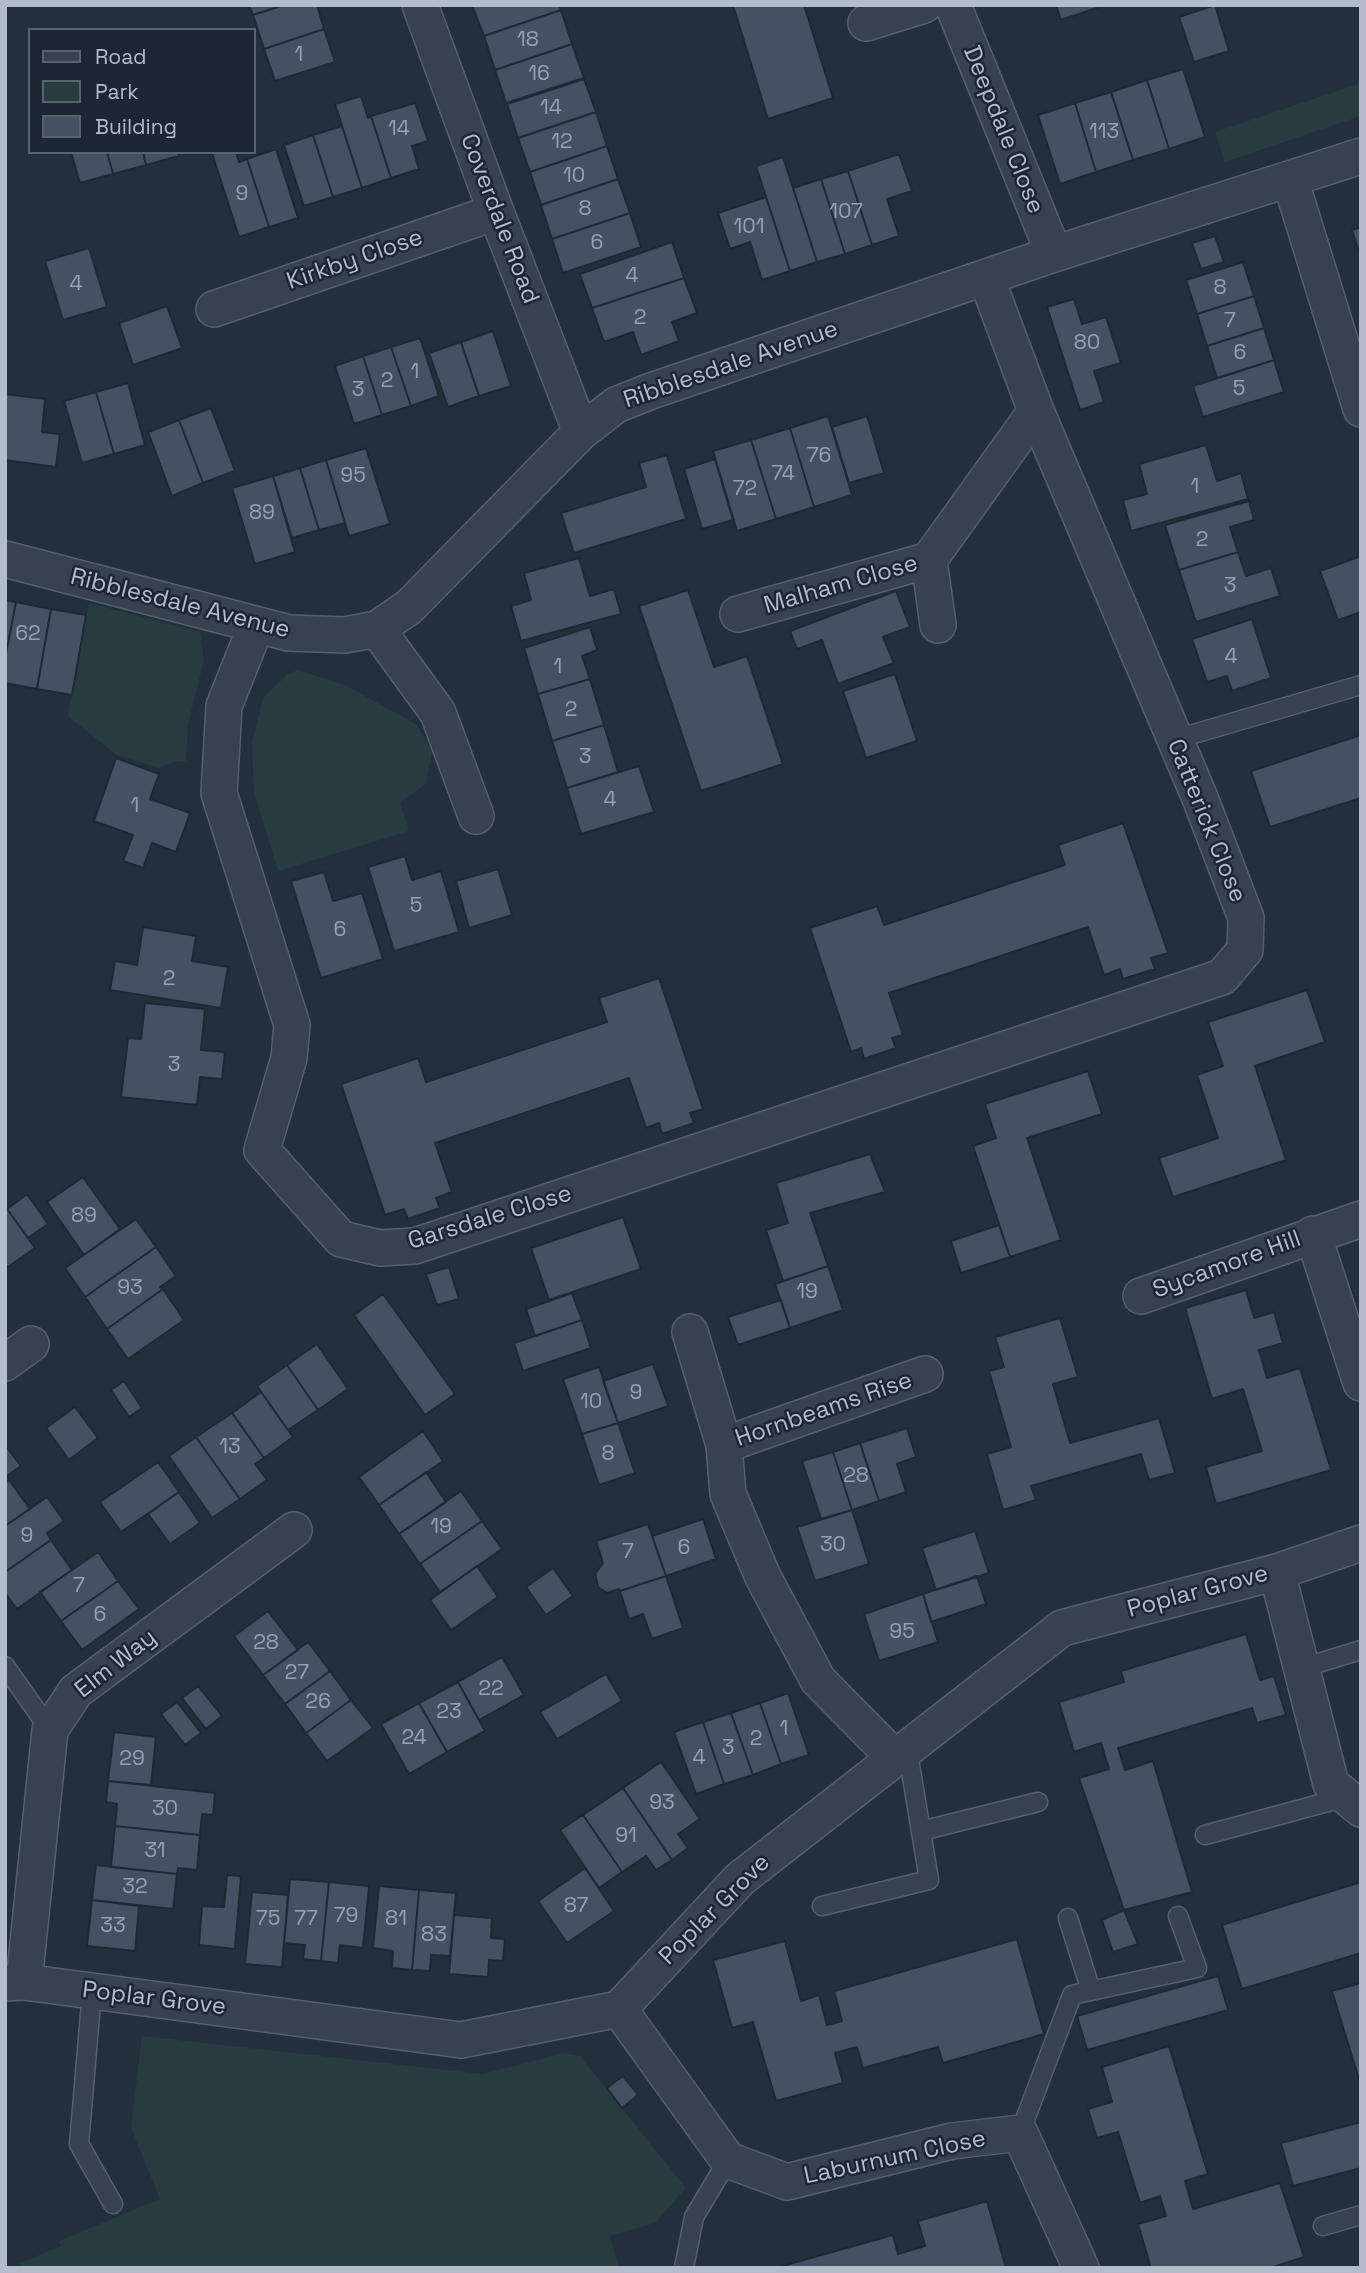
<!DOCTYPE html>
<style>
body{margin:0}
#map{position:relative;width:1366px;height:2273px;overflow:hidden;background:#242f3e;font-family:"Space Grotesk",sans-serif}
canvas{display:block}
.frame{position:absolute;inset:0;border:7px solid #b4bcc9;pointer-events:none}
.legend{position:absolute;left:28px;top:28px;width:228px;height:126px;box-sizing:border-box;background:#1d2633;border:2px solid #59626f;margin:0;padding:9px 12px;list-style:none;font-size:21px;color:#b4bcc9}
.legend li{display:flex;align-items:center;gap:14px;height:35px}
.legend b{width:35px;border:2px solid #59626f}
</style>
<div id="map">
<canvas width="1366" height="2273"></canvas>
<div class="frame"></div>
<ul class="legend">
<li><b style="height:9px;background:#38414e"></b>Road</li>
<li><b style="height:19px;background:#263c3f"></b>Park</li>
<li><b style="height:19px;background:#455162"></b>Building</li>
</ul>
</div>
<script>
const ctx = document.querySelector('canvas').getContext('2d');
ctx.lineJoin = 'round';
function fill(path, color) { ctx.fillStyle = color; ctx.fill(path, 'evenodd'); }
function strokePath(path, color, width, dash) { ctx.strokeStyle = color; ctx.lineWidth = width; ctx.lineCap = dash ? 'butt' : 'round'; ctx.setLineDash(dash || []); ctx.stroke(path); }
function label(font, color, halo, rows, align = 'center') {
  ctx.font = font + ' "Space Grotesk",sans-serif'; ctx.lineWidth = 5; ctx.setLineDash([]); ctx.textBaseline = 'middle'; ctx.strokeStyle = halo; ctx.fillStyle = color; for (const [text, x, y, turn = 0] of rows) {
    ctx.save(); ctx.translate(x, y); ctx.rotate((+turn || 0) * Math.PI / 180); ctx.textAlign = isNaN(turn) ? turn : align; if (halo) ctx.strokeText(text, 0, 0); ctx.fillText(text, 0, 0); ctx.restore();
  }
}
fill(new Path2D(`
 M1361,83V116L1225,162L1215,132Z
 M89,603L200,632L204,660L188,724L186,761L173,762L159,768L117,755L68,716Z
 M298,670L345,685L416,724L432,751L426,784L400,802L409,831L278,871L254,792L252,743L263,698L288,674Z
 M142,2036L483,2074L564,2053L580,2056L686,2188L655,2223L610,2236L619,2268H22L20,2263L61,2246L59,2241L160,2199L131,2128Z`), '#263c3f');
const building = new Path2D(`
 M249,5H284L253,15Z
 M284,5H317L324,29L264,49L253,15Z
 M472,5H559L561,10L484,36Z
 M733,5H804L833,98L768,119Z
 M1056,5H1106L1061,20Z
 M1215,5L1229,51L1194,62L1179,17Z
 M561,10L572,44L495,70L484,36Z
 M324,29L335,62L275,81L264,49Z
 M572,44L584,78L506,103L495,70Z
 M1183,69L1205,137L1169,149L1147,80Z
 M584,79L596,112L518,138L507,104Z
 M1147,80L1169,149L1133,160L1111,92Z
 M1111,92L1133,160L1096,172L1075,103Z
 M361,96L368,118L371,116L391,178L362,188L335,104Z
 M415,103L428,141L412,146L419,169L391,178L371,116Z
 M1075,103L1096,172L1060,184L1038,115Z
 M596,112L607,146L530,172L518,138Z
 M342,126L362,188L333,197L313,135Z
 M313,135L333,197L304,206L284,145Z
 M607,146L618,179L541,205L530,172Z
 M276,149L298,218L269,227L247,159Z
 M71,152H107L113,174L80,183Z
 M107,152H143L146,165L113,174Z
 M143,152H178L179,156L146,165Z
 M236,152L239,162L247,159L269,227L239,237L212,153Z
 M899,154L912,191L887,199L899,236L872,245L848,171Z
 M783,157L817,262L790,271L756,166Z
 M848,171L872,245L845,254L821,179Z
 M618,179L630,213L552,239L541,205Z
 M821,179L845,254L817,262L793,188Z
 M766,197L790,271L762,280L750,242L730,249L718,213Z
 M630,213L641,247L563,273L552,239Z
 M1361,227V258L1352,230Z
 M1215,236L1224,262L1201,269L1192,243Z
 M672,242L684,278L592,308L580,274Z
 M89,248L107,307L63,320L45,261Z
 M1243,262L1254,296L1197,314L1186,280Z
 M684,278L697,313L672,322L679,341L641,355L633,332L604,342L592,308Z
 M1254,296L1264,328L1207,346L1197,314Z
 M1074,299L1082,324L1106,317L1121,363L1094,371L1104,402L1080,410L1047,307Z
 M167,306L182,348L133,365L119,323Z
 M1264,328L1274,360L1217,378L1207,346Z
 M493,331L511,386L479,396L461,342Z
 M420,338L439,396L411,406L391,347Z
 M461,342L479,396L448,407L429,353Z
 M391,347L411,406L382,415L363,356Z
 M363,356L382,415L354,424L335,366Z
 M1274,360L1284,392L1203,417L1193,386Z
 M128,383L145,445L114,454L96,392Z
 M96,392L114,454L82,463L64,401Z
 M5,394L45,399L42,432L60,434L56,467L5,460Z
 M211,408L235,471L203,483L179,420Z
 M828,416L852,495L814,507L790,428Z
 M867,416L884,473L849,483L832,427Z
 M179,420L203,483L172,496L148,432Z
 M790,428L814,507L776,519L751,440Z
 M751,440L776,519L737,531L713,451Z
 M1206,445L1217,481L1241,473L1248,499L1131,531L1123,500L1147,494L1139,464Z
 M366,448L390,524L349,536L326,460Z
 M667,455L686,519L574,553L561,513L646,487L639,463Z
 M715,459L733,520L702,529L684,469Z
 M326,460L345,523L319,530L300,468Z
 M300,468L319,530L292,538L273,476Z
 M273,476L295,552L255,564L232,488Z
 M1249,501L1254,520L1230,527L1238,552L1179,570L1165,525Z
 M1238,552L1246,576L1271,568L1280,596L1196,622L1179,570Z
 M1361,556V612L1338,620L1320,571Z
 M579,558L590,596L614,589L621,614L521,641L511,606L531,600L524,573Z
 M688,590L714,667L747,656L783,764L701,791L639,606Z
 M896,591L910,627L883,637L894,663L838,684L822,640L797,649L790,631Z
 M5,600L16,602L5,659Z
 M16,602L51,609L37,689L5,683V659Z
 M51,609L86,615L72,695L37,689Z
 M1252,619L1271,678L1232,691L1227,676L1207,682L1192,639Z
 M590,627L597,650L582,656L590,679L538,694L524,648Z
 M895,674L917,741L866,758L843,691Z
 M590,679L604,725L552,741L538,694Z
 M604,725L618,772L567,788L552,741Z
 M1361,735V798L1270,827L1251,771Z
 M116,758L159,774L150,799L190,813L176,852L152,843L143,868L123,861L133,835L94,821Z
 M639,766L654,812L581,834L567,788Z
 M1123,823L1168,953L1151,958L1155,969L1123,979L1120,969L1104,975L1088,927L889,993L903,1035L892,1038L896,1048L864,1059L861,1048L851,1052L810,928L877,906L884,925L1065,865L1058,845Z
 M405,856L412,880L441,871L459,932L394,951L368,867Z
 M498,869L512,915L469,928L456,881Z
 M324,872L333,901L362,893L383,959L321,978L291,881Z
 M143,927L196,936L192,961L228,967L221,1008L110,990L115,961L137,965Z
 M659,978L703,1109L690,1113L694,1123L662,1134L659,1123L646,1128L629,1078L435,1143L452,1192L436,1198L440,1208L408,1219L404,1209L385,1215L341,1084L418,1058L426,1082L607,1022L599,998Z
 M1307,990L1325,1042L1255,1066L1286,1160L1173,1197L1159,1158L1218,1138L1197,1075L1223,1066L1208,1022Z
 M145,1003L205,1009L201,1050L225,1052L222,1079L200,1077L197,1105L121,1097L128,1038L141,1039Z
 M1088,1071L1102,1114L1027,1138L1061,1240L1010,1257L973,1146L996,1138L985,1104Z
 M870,1154L885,1192L810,1213L828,1266L783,1281L766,1230L788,1223L776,1183Z
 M83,1177L120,1229L84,1255L47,1202Z
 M27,1194L48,1224L28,1238L7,1209Z
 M5,1206L35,1248L8,1267L5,1264Z
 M623,1217L641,1269L549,1300L531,1248Z
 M136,1219L156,1247L85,1297L65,1268Z
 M999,1225L1010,1257L961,1273L951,1241Z
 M156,1247L176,1276L160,1287L163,1289L107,1329L85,1297Z
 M828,1266L843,1310L790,1328L775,1284Z
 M449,1267L459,1299L437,1305L426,1274Z
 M163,1289L184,1320L128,1359L107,1329Z
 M1246,1290L1254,1318L1274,1312L1283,1343L1259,1350L1267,1378L1300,1368L1331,1470L1216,1504L1206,1467L1262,1451L1243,1389L1212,1399L1185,1308Z
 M572,1293L582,1320L535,1336L526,1309Z
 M383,1294L455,1394L425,1415L354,1315Z
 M781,1300L790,1328L738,1345L728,1317Z
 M1060,1318L1078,1377L1053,1384L1070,1443L1159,1418L1175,1473L1149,1480L1141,1454L1031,1486L1036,1500L1003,1510L987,1454L1011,1447L989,1371L1004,1367L995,1337Z
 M582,1320L591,1348L523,1371L514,1343Z
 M317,1344L348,1389L318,1410L287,1365Z
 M653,1364L668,1406L618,1423L603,1381Z
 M287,1365L318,1410L288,1430L257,1386Z
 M599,1367L618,1423L582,1434L563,1379Z
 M124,1381L142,1408L129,1417L111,1390Z
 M261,1392L293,1437L264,1458L232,1413Z
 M75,1407L98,1438L69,1460L46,1428Z
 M232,1413L264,1458L255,1464L267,1480L240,1499L196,1437Z
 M618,1423L635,1473L599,1485L582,1434Z
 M907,1428L916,1457L897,1464L906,1492L879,1501L860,1443Z
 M423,1431L443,1461L379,1505L359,1477Z
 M196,1437L240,1499L212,1518L169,1456Z
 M860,1443L879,1501L852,1510L833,1452Z
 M5,1445L21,1466L7,1476L9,1480L5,1483Z
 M833,1452L852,1510L821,1519L802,1461Z
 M158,1462L179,1492L121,1532L100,1502Z
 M426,1472L446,1502L399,1534L379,1505Z
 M9,1480L30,1509L5,1526V1483Z
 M461,1491L482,1521L420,1564L399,1534Z
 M179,1492L200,1523L170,1544L148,1514Z
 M47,1497L64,1521L47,1533L51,1540L5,1572V1526Z
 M852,1510L869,1564L815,1581L797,1527Z
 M703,1519L716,1559L666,1576L652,1536Z
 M482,1521L502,1549L440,1592L420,1564Z
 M648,1524L666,1576L620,1591L619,1589L607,1593L598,1587L595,1574L603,1563L596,1541Z
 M975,1531L989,1573L936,1590L922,1548Z
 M51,1540L72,1570L17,1609L5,1593V1572Z
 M98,1552L118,1581L61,1621L40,1592Z
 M477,1566L498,1597L451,1630L430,1600Z
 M553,1568L573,1596L546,1615L526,1587Z
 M666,1576L683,1628L652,1639L643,1614L629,1619L620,1591Z
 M977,1576L986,1604L931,1622L923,1594Z
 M118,1581L139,1609L82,1650L61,1621Z
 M923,1594L938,1642L879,1661L864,1614Z
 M268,1611L298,1650L263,1675L234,1636Z
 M1246,1634L1260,1680L1274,1676L1286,1715L1257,1723L1252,1708L1118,1748L1125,1770L1153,1761L1192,1892L1124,1910L1079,1778L1109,1769L1101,1743L1074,1752L1059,1702L1124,1682L1121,1671Z
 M308,1642L330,1671L285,1704L263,1675Z
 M502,1657L524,1695L479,1720L458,1682Z
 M330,1671L351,1700L306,1733L285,1704Z
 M606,1674L622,1701L557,1739L540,1712Z
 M458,1682L485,1731L447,1752L419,1703Z
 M198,1686L222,1716L206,1729L182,1698Z
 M788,1693L809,1755L781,1764L760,1703Z
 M351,1700L373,1728L327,1761L306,1733Z
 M177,1702L201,1733L185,1745L161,1714Z
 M419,1703L447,1752L409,1774L381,1724Z
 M760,1703L781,1764L753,1775L731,1713Z
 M731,1713L753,1775L724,1784L703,1722Z
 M703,1722L724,1784L696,1794L674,1732Z
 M114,1732L156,1737L151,1785L108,1781Z
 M661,1762L700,1819L678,1834L688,1848L672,1860L623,1788Z
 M108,1781L215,1793L213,1815L202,1814L200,1835L115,1826L117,1804L106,1802Z
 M623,1788L672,1860L656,1870L646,1856L622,1872L583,1815Z
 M583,1815L622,1872L599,1888L560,1830Z
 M115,1826L200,1835L197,1870L178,1868L177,1874L111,1867Z
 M96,1865L177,1874L173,1909L92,1900Z
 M585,1868L614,1911L567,1943L538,1901Z
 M227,1875L241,1876L235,1949L199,1945L202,1906L224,1907Z
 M290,1879L329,1882L321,1961L303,1959L305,1945L284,1943Z
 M329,1882L369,1886L363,1948L340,1945L338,1963L321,1961Z
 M1361,1882V1953L1242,1989L1222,1925Z
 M379,1886L419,1890L412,1970L392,1968L393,1951L373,1948Z
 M419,1890L456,1893L450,1956L431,1955L430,1971L412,1970Z
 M252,1892L288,1895L282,1967L245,1964Z
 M92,1900L139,1906L135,1951L87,1946Z
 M1124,1910L1138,1944L1113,1952L1102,1920Z
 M454,1915L492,1918L491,1938L505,1939L503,1961L489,1960L488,1977L449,1974Z
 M1017,1939L1044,2034L943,2063L938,2047L863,2068L857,2047L835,2053L843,2083L776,2101L753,2022L732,2028L713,1960L785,1941L801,2001L819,1995L827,2025L842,2021L834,1991Z
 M1218,1976L1228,2010L1087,2050L1077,2016Z
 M1361,1983V2086L1332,1991Z
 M1169,2046L1208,2174L1185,2181L1193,2209L1280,2183L1304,2257L1270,2268H1151L1138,2224L1166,2216L1160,2196L1140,2203L1118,2132L1097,2138L1088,2109L1112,2102L1102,2067Z
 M623,2076L638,2095L622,2108L607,2088Z
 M1361,2122V2168L1293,2186L1281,2143Z
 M987,2201L1006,2268H775L893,2235L898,2254L925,2246L918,2221Z`);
fill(building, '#455162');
strokePath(building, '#1f2835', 2);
const lane = new Path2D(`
 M1173,740L1361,685
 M5,1666L50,1730
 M1302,1668L1361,1650
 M921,1831L1038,1802
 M1205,1835L1346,1797
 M822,1906L929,1880L907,1747
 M1068,1918L1091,1991
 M92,1991L79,2144L113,2204
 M1020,2133L1072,1995L1197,1968L1178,1916
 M1323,2226L1361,2215
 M684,2268L694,2217L728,2160`);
const street = new Path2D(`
 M420,5L496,212L581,432
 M953,5L1054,254
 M866,23L924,5
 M1290,179L1361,409
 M214,309L496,212
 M5,559L289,633L345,635L377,629L409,607L581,432L616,405L651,391L1054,254L1361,156
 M929,560L938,625
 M738,614L929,560L1036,411
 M256,626L224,706L219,793L292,1025L289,1058L262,1150L341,1239L380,1248L415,1246L1222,977L1245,950L1246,918L1200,798L1036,411L986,277
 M377,629L438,713L476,816
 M1313,1234L1361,1383
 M1141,1296L1361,1219
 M690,1332L724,1445L728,1494L763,1577L818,1680L894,1757
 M5,1363L31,1344
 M724,1445L925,1374
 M1277,1572L1331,1784L1361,1809
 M24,1982L50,1730L76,1691L294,1530
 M5,1983L24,1982L92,1991L461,2040L619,2009L740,1879L1062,1628L1277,1572L1361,1543
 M619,2009L728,2160L787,2182L952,2141L1020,2133L1081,2268`);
strokePath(lane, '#565f6c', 21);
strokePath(street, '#565f6c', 38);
strokePath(lane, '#38414e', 18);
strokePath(street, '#38414e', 35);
label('21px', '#98a1af', null, [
 ["18",528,40],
 ["1",299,55],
 ["16",539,74],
 ["14",551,108],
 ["14",399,129],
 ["113",1104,132],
 ["12",562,142],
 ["10",574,176],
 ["9",242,194],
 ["8",585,209],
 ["107",846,212],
 ["101",749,227],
 ["6",597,243],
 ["4",632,276],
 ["4",76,284],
 ["8",1220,288],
 ["2",640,318],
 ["7",1230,321],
 ["80",1087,343],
 ["6",1240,353],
 ["1",415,372],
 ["2",387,381],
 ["5",1239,389],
 ["3",358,390],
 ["76",819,456],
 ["74",783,474],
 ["95",353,476],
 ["1",1195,487],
 ["72",745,489],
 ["89",262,513],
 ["2",1202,540],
 ["3",1230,586],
 ["62",28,634],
 ["4",1231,657],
 ["1",558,667],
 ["2",571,710],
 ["3",585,757],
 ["4",610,800],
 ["1",135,806],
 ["5",416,906],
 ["6",340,930],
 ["2",169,979],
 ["3",174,1065],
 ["89",84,1216],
 ["93",130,1288],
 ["19",807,1292],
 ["9",636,1393],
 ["10",591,1402],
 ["13",230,1447],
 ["8",608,1454],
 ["28",856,1476],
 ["19",441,1527],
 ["9",27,1536],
 ["30",833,1545],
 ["6",684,1548],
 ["7",628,1552],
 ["7",79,1586],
 ["6",100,1615],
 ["95",902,1632],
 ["28",266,1643],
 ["27",297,1673],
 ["22",491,1689],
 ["26",318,1702],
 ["23",449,1712],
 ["1",784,1729],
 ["24",414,1738],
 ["2",756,1739],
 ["3",728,1748],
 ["4",699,1758],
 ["29",132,1759],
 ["93",662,1803],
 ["30",165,1809],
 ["91",626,1836],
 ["31",155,1851],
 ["32",135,1887],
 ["87",576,1906],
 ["79",346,1916],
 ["75",268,1919],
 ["77",306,1919],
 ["81",396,1919],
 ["33",113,1926],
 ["83",434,1935]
]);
label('24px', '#b4bcc9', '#1d2633', [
 ["Deepdale Close",1003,130,68],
 ["Coverdale Road",499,219,69],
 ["Kirkby Close",355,260,-19],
 ["Ribblesdale Avenue",731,365,-19],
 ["Malham Close",841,585,-16],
 ["Ribblesdale Avenue",180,604,14],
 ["Catterick Close",1206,821,68],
 ["Garsdale Close",490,1218,-17],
 ["Sycamore Hill",1227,1265,-20],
 ["Hornbeams Rise",824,1410,-19],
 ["Poplar Grove",1198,1592,-15],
 ["Elm Way",116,1664,-38],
 ["Poplar Grove",715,1910,-45],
 ["Poplar Grove",154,1999,7],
 ["Laburnum Close",895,2158,-12]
]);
</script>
